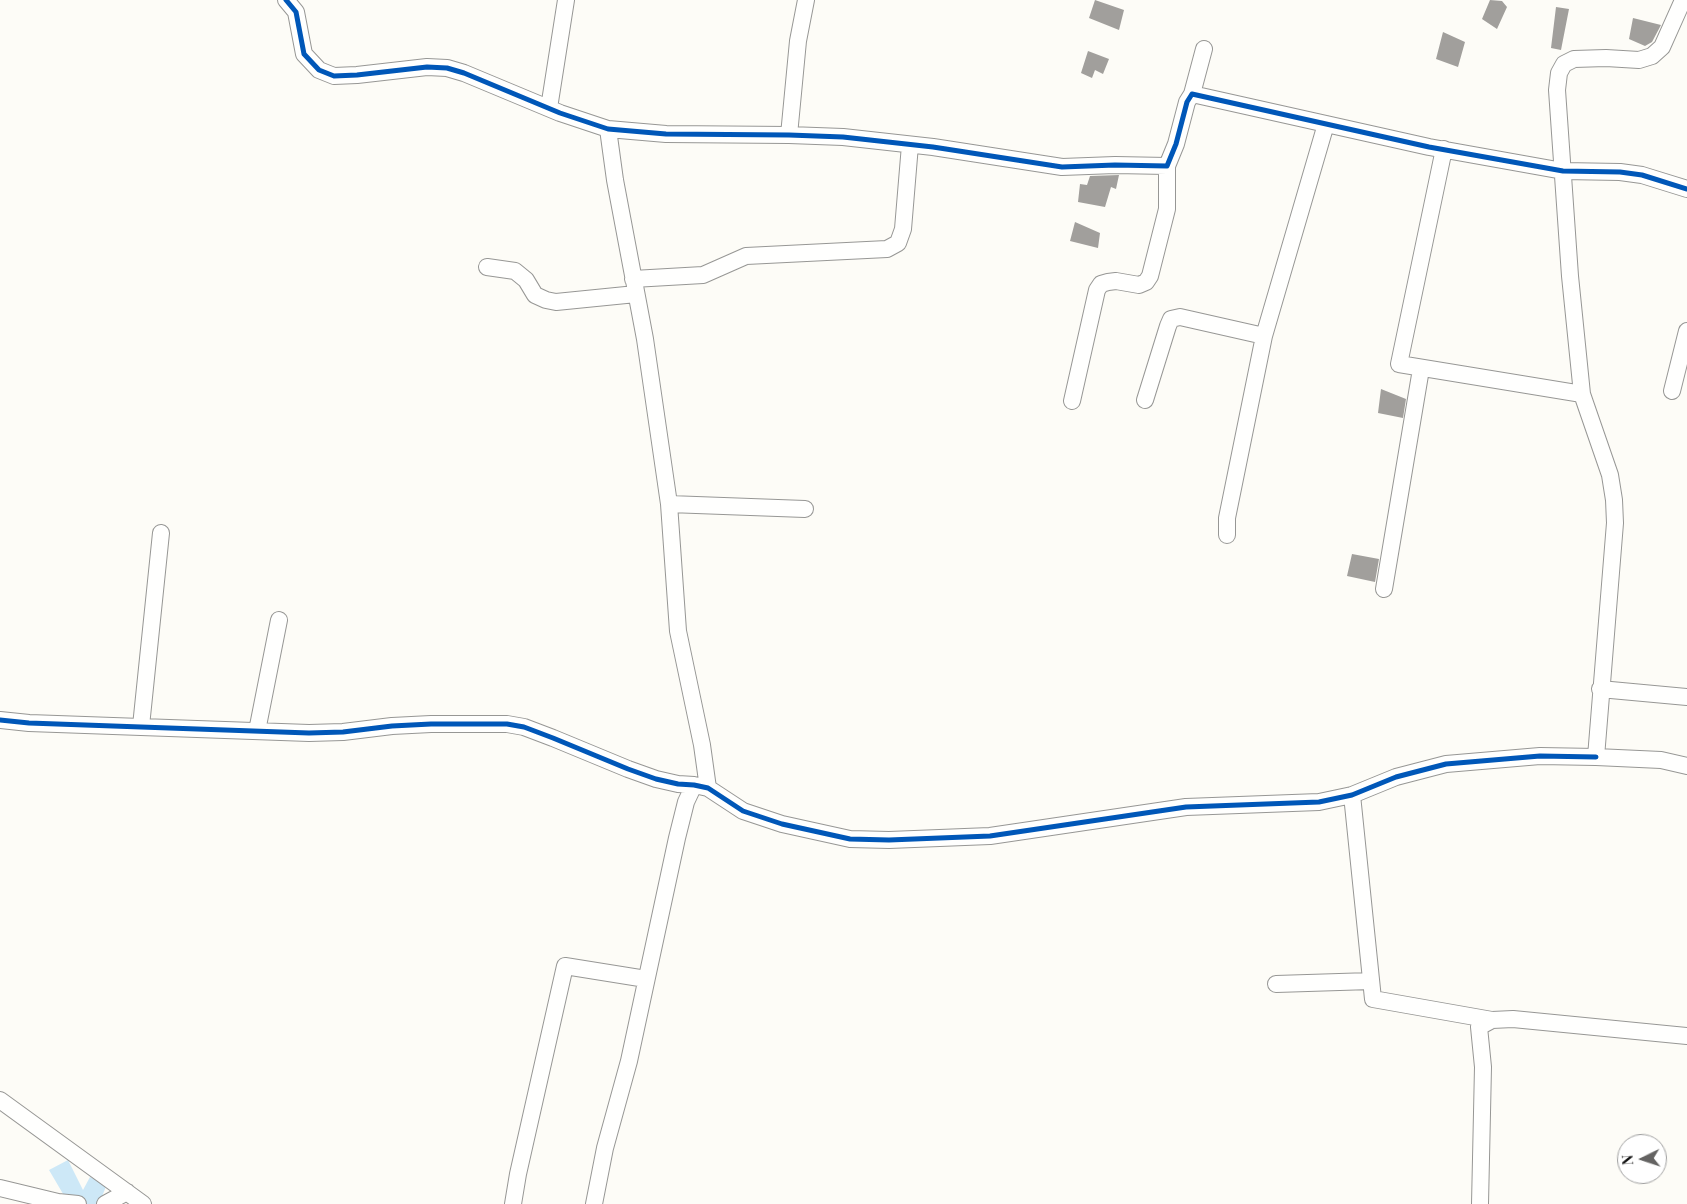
<!DOCTYPE html>
<html>
<head>
<meta charset="utf-8">
<style>
  body { margin:0 }
  #map { position:relative; width:1687px; height:1204px; overflow:hidden; background:#fdfcf7; font-family:"Playfair Display",serif }
  canvas { display:block }
  .north { position:absolute; left:1617px; top:1134px; width:50px; height:50px; box-sizing:border-box; background:#fff; border:1px solid #a0a0a0; border-radius:50%; rotate:266deg; font-size:14px; font-weight:700; line-height:20px; text-align:center; color:#111 }
  .north::after { content:''; display:block; margin:auto; width:18px; height:22px; background:#646362; clip-path:polygon(50% 0,100% 100%,50% 72%,0 100%) }
</style>
</head>
<body>
<div id="map">
<canvas width="1687" height="1204"></canvas>
<div class="north">N</div>
</div>
<script>
const ctx = document.querySelector('canvas').getContext('2d');
ctx.lineJoin = 'round';
function fill(path, color) {
  ctx.fillStyle = color;
  ctx.fill(path, 'evenodd');
}
function poly(rows) {
  const path = new Path2D();
  for (const r of rows) {
    path.moveTo(r[0], r[1]);
    for (let i = 2; i < r.length; i += 2) path.lineTo(r[i], r[i + 1]);
  }
  return path;
}
function trace(path, color, width, dash) {
  ctx.strokeStyle = color;
  ctx.lineWidth = width;
  ctx.lineCap = dash ? 'butt' : 'round';
  ctx.setLineDash(dash || []);
  ctx.stroke(path);
}
const water = poly([
  [68,1160,83,1190,90,1177,107,1184,99,1204,69,1204,49,1170]
]);
const building = poly([
  [1095,0,1124,10,1119,30,1089,18],
  [1490,0,1502,1,1507,7,1497,29,1482,19],
  [1556,7,1569,9,1561,50,1551,48],
  [1633,18,1661,25,1652,42,1645,46,1629,39],
  [1443,32,1465,42,1458,67,1436,59],
  [1088,51,1109,59,1103,74,1095,70,1092,78,1081,73],
  [1119,175,1116,189,1111,187,1105,207,1078,202,1080,184,1087,185,1090,176],
  [1075,222,1100,233,1098,248,1070,241],
  [1381,389,1406,399,1403,418,1378,413],
  [1352,554,1379,559,1375,582,1347,576]
]);
const street = poly([
  [286,0,296,12,304,54,319,70,334,76,357,75,427,67,447,68,464,73,560,113,608,129,666,134,789,135,843,137,933,147,1062,167,1115,165,1167,166,1176,144,1187,102,1192,94,1429,147,1563,171,1620,172,1642,175,1687,189],
  [1683,0,1662,47,1652,56,1639,60,1606,58,1574,59,1564,64,1559,73,1557,90,1570,276,1582,394,1610,475,1614,500,1615,523,1596,757,1661,760,1687,766],
  [1192,94,1204,49],
  [549,108,566,0],
  [608,129,615,180,645,339,669,504,678,631,702,745,708,788],
  [789,135,798,41,806,0],
  [1444,149,1399,364,1582,394],
  [487,267,515,271,526,280,535,295,546,300,556,302,636,294],
  [633,279,703,275,746,256,887,249,898,243,903,229,910,145],
  [1672,391,1687,331],
  [1145,400,1168,326,1171,319,1180,317,1264,336],
  [1072,401,1097,290,1101,284,1108,282,1116,281,1139,285,1146,282,1150,276,1167,209,1167,166],
  [669,504,805,509],
  [1227,535,1227,518,1264,336,1326,124],
  [1384,589,1421,369],
  [1600,689,1687,697],
  [0,720,29,723,309,733,343,732,392,726,431,724,507,724,524,727,553,738,628,769,656,779,678,784,694,785,708,788,743,811,782,824,850,839,889,840,990,836,1186,807,1319,802,1352,795,1396,777,1446,764,1540,756,1596,757],
  [141,726,161,533],
  [257,731,279,620],
  [1352,795,1373,999,1492,1020],
  [1276,984,1371,981],
  [0,1100,143,1204],
  [0,1188,58,1202,78,1204],
  [105,1204,127,1192],
  [513,1204,518,1174,565,966,646,979],
  [594,1204,605,1148,629,1061,677,838,686,802,694,785],
  [1480,1204,1483,1067,1479,1027,1492,1020,1513,1019,1687,1036]
]);
const cycleway = poly([
  [286,0,296,12,304,54,319,70,334,76,357,75,427,67,447,68,464,73,560,113,608,129,666,134,789,135,843,137,933,147,1062,167,1115,165,1167,166,1176,144,1187,102,1192,94,1429,147,1563,171,1620,172,1642,175,1687,189],
  [0,720,29,723,309,733,343,732,392,726,431,724,507,724,524,727,553,738,628,769,656,779,678,784,694,785,708,788,743,811,782,824,850,839,889,840,990,836,1186,807,1319,802,1352,795,1396,777,1446,764,1540,756,1596,757]
]);
fill(water, '#cde8f7');
fill(building, '#a19f9c');
trace(street, '#979795', 18);
trace(street, '#fffffe', 16);
trace(cycleway, '#0057b8', 5);
</script>
</body>
</html>
